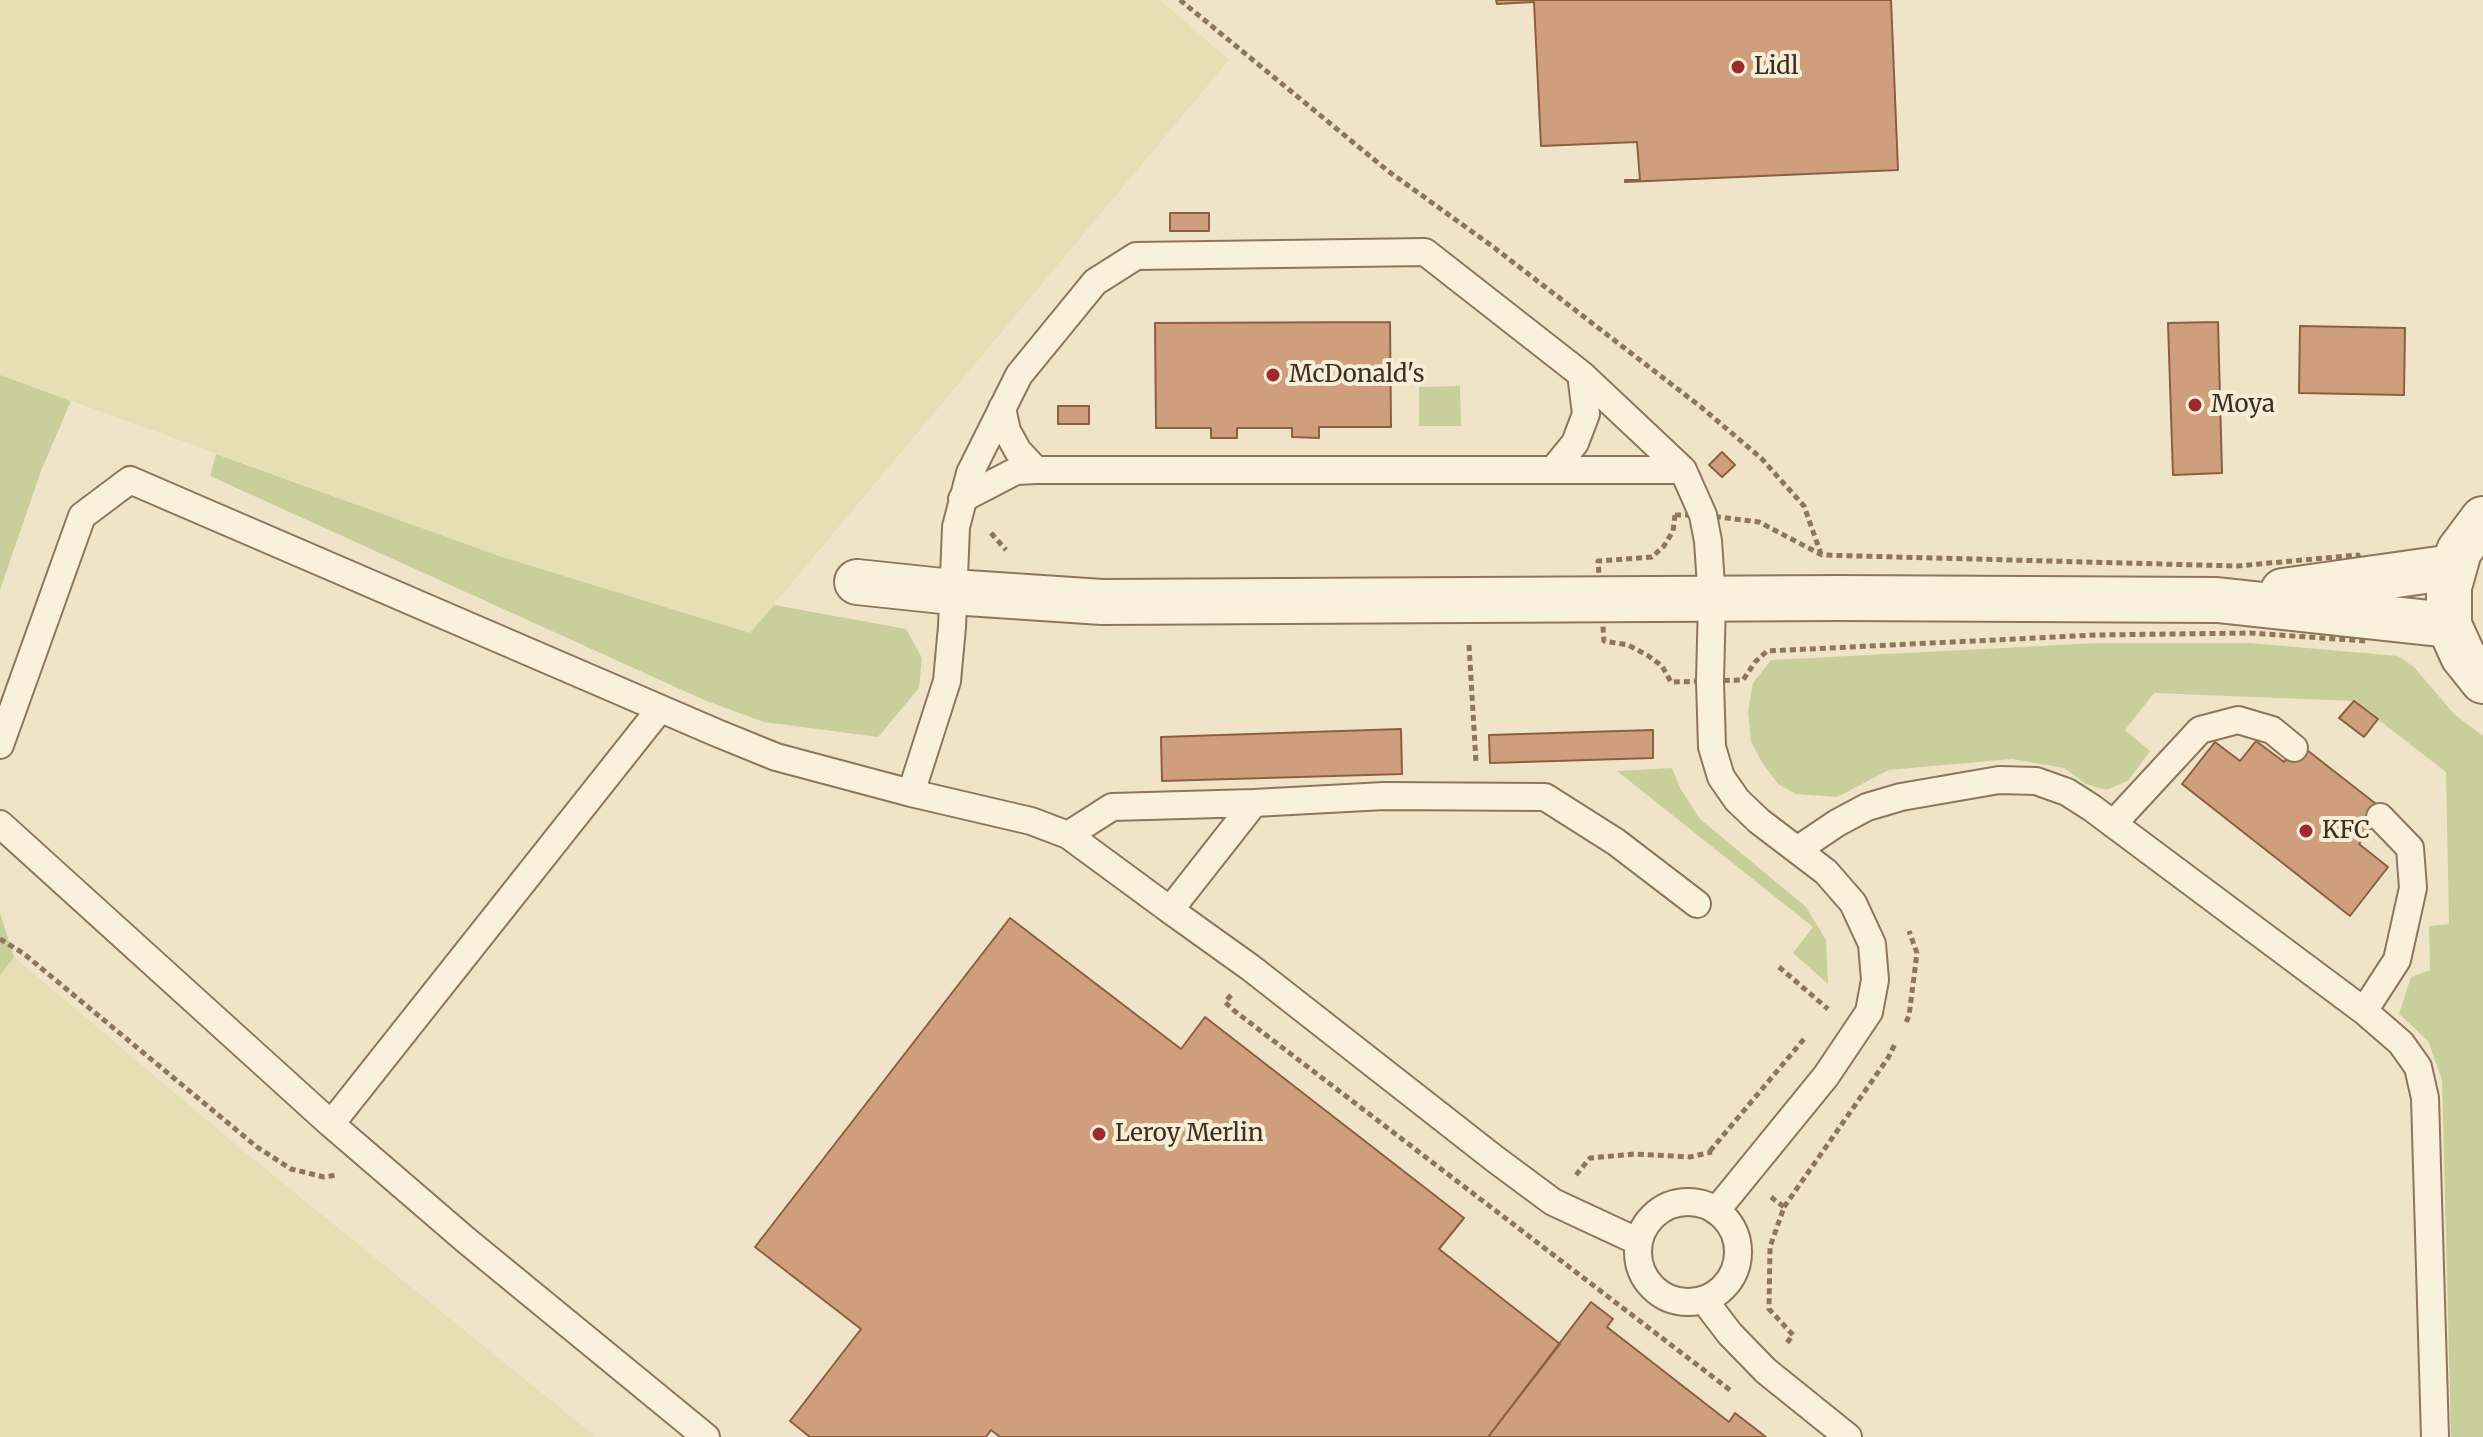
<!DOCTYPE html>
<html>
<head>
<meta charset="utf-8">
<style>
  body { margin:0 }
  canvas { display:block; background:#f0e4c8 }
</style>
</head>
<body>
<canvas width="2483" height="1437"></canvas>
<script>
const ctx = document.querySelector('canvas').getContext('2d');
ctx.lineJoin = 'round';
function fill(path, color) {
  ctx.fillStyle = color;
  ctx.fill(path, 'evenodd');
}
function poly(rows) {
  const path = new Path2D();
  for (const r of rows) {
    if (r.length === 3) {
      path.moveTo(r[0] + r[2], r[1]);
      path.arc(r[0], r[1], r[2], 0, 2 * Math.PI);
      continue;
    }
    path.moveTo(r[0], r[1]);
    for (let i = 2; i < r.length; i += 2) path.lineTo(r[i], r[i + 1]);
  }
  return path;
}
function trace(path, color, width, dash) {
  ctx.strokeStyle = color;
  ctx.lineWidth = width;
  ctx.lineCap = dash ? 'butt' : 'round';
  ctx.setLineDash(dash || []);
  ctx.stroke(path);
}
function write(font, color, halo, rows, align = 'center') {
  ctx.font = font + ' Merriweather,serif';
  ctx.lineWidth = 8;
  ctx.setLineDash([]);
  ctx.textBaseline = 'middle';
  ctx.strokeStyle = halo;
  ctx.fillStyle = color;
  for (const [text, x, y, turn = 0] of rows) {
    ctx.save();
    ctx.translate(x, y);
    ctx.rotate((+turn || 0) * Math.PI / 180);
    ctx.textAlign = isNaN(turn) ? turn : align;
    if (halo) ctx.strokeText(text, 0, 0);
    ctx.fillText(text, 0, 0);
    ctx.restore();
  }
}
const farmland = poly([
  [0,0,1160,0,1229,60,750,633,502,557,0,375],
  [14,957,247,1154,596,1437,0,1437,0,975]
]);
const green = poly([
  [0,375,71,401,41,471,0,590],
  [1460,386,1461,426,1419,426,1419,387],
  [216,454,502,557,750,633,774,605,906,629,922,658,919,688,878,737,764,722,704,700,210,476],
  [2098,643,2250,643,2398,656,2414,667,2454,714,2483,736,2483,1437,2451,1437,2442,1080,2428,1041,2399,1014,2411,977,2430,970,2429,926,2449,924,2446,772,2354,701,2154,693,2125,730,2150,751,2128,781,2106,790,2086,784,2064,768,2012,759,1889,770,1837,797,1796,794,1778,784,1763,764,1751,742,1748,711,1753,683,1771,660],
  [1672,768,1680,788,1700,819,1806,907,1826,940,1828,984,1793,953,1813,927,1617,771],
  [0,913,14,957,0,975]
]);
const building = poly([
  [1496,0,1891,0,1898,170,1625,182,1625,180,1640,180,1637,142,1541,146,1534,2,1497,4,1496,0],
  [1170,213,1209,213,1209,231,1170,231,1170,213],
  [1390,322,1391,427,1319,427,1319,438,1292,437,1292,428,1237,428,1237,438,1211,438,1211,428,1156,428,1155,323,1390,322],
  [2218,322,2222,473,2173,475,2168,323,2218,322],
  [2300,326,2405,328,2404,395,2299,393,2300,326],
  [1058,406,1089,406,1089,424,1058,424,1058,406],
  [1722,452,1735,465,1722,477,1709,465,1722,452],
  [2354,701,2378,719,2364,737,2339,718,2354,701],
  [1401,729,1402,774,1162,781,1161,737,1401,729],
  [1653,730,1653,758,1490,763,1489,735,1653,730],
  [2256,741,2284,762,2298,743,2385,811,2359,844,2388,867,2350,916,2182,784,2215,742,2240,761,2256,741],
  [1010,918,1181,1049,1205,1017,1464,1218,1439,1249,1560,1344,1488,1437,1000,1437,991,1430,986,1437,810,1437,790,1421,861,1329,755,1247,1010,918],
  [1591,1302,1613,1319,1607,1327,1729,1422,1735,1413,1766,1437,1488,1437,1591,1302]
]);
const path = poly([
  [1180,0,1388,171,1492,246,1701,407,1761,458,1804,506,1821,554],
  [1675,515,1703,515,1759,522,1822,555,2237,566,2358,555,2365,579,2366,641,2250,633,2097,635,1767,651,1755,662,1743,680,1671,682,1662,666,1647,655,1628,645,1604,641,1598,561,1652,557,1664,546,1673,531,1675,515],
  [991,533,1006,550],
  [1469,645,1476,762],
  [0,939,23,953,257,1147,291,1169,324,1177,337,1175],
  [1779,967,1828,1009],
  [1231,995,1225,1002,1232,1009,1730,1390],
  [1906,1022,1909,1016,1917,953,1909,931],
  [1710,1151,1804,1039],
  [1576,1175,1590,1158,1635,1154,1690,1157,1712,1152],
  [1771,1197,1784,1207,1770,1247,1769,1309,1793,1335,1787,1343],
  [1784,1207,1888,1058,1896,1042]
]);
const service = poly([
  [1002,408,1007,431,1018,451,1036,470],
  [1553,470,1575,443,1586,414,1581,374],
  [962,499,1016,471,1036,470,1683,470],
  [0,745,82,516,130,480,717,733,776,757,911,793,947,681,952,627,956,527,970,473,1019,375,1095,282,1136,256,1425,252,1581,374,1683,470,1703,515,1708,541,1712,600,1710,681,1712,747,1721,777,1737,800,1759,821,1826,872,1853,903,1872,944,1875,980,1869,1012,1826,1076,1716,1211],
  [911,793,1031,821,1068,835,1112,807,1254,803],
  [0,824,331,1124,467,1241,706,1437],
  [2113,824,2200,730,2238,720,2272,730,2294,748],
  [1068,835,1170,910],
  [1797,850,1837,823,1867,807,1901,797,1999,780,2036,781,2067,792,2092,808,2364,1011,2401,1043,2418,1067,2425,1098,2435,1437],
  [2364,1011,2397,960,2413,888,2410,848,2380,817],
  [331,1124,660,709],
  [1688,1252,50],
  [1639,1242,1553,1202,1495,1159,1251,968,1170,910,1254,803,1384,796,1545,797,1616,842,1697,904],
  [1704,1300,1730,1334,1766,1371,1848,1437]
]);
const minor = poly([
  [857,582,952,592,1102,602,1838,598,2217,600,2449,625],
  [2283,591,2453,567]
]);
const tertiary = poly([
  [2483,519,2459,551,2449,587,2449,625,2463,656,2483,681]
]);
const markers = [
  [1738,67,8,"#9e2a2b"],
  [1273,375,8,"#9e2a2b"],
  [2195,405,8,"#9e2a2b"],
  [2306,831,8,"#9e2a2b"],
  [1099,1134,8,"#9e2a2b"]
];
const poiNames = [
  ["Lidl",1754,67],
  ["McDonald's",1289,375],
  ["Moya",2211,405],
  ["KFC",2322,831],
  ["Leroy Merlin",1115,1134]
];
fill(farmland, '#e6deb5');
fill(green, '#c9cf9b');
fill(building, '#cf9f7d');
trace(building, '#8d5f41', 2);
trace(service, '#8d765c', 30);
trace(minor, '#8d765c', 48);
trace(tertiary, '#8d765c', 48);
trace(path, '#8d765c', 5, [6, 4]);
trace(service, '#faf1dc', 26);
trace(minor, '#faf1dc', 44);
trace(tertiary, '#faf1dc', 44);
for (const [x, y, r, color] of markers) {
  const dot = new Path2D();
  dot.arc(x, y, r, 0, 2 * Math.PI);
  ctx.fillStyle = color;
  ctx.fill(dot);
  trace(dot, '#f7eed8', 3);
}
write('24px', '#3d2e20', '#f7eed8', poiNames, 'left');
</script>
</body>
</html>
